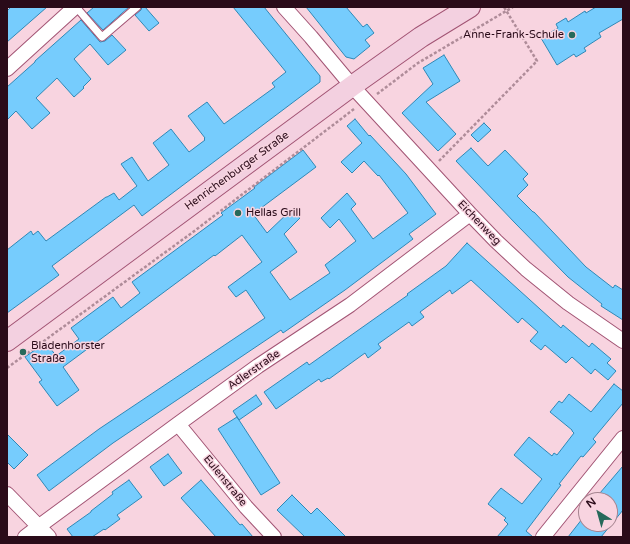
<!DOCTYPE html>
<html>
<head>
<meta charset="utf-8">
<style>
  body { margin:0 }
  #map { position:relative; width:630px; height:544px; overflow:hidden; background:#f8d4e0; font-family:"Varela Round",sans-serif }
  canvas { display:block }
  .frame { position:absolute; inset:0; border:8px solid #2a0b19; pointer-events:none }
  .north { position:absolute; left:578px; top:492px; width:40px; height:40px; box-sizing:border-box; background:#f8d4e0; border:1px solid #a68490; border-radius:50%; rotate:323deg; font-size:11px; font-weight:700; line-height:16px; text-align:center; color:#2a0b19 }
  .north::after { content:''; display:block; margin:auto; width:14px; height:18px; background:#26695a; clip-path:polygon(50% 0,100% 100%,50% 72%,0 100%) }
</style>
</head>
<body>
<div id="map">
<canvas width="630" height="544"></canvas>
<div class="frame"></div>
<div class="north">N</div>
</div>
<script>
const ctx = document.querySelector('canvas').getContext('2d');
ctx.lineJoin = 'round';
function fill(path, color) {
  ctx.fillStyle = color;
  ctx.fill(path, 'evenodd');
}
function poly(rows) {
  const path = new Path2D();
  for (const r of rows) {
    path.moveTo(r[0], r[1]);
    for (let i = 2; i < r.length; i += 2) path.lineTo(r[i], r[i + 1]);
  }
  return path;
}
function trace(path, color, width, dash) {
  ctx.strokeStyle = color;
  ctx.lineWidth = width;
  ctx.lineCap = dash ? 'butt' : 'round';
  ctx.setLineDash(dash || []);
  ctx.stroke(path);
}
function write(font, color, halo, rows, align = 'center') {
  ctx.font = font + ' "Varela Round",sans-serif';
  ctx.lineWidth = 3;
  ctx.setLineDash([]);
  ctx.textBaseline = 'middle';
  ctx.strokeStyle = halo;
  ctx.fillStyle = color;
  for (const [text, x, y, turn = 0] of rows) {
    ctx.save();
    ctx.translate(x, y);
    ctx.rotate((+turn || 0) * Math.PI / 180);
    ctx.textAlign = isNaN(turn) ? turn : align;
    if (halo) ctx.strokeText(text, 0, 0);
    ctx.fillText(text, 0, 0);
    ctx.restore();
  }
}
const building = poly([
  [11,7,47,7,7,42,7,11,11,7],
  [94,7,129,7,103,30,87,13,94,7],
  [142,7,145,7,159,23,149,31,135,15,141,10,142,7],
  [233,7,264,7,320,76,320,82,142,216,134,205,52,266,59,275,7,313,7,250,31,231,33,235,38,231,46,241,106,197,107,197,114,193,119,200,137,186,121,164,132,157,148,181,169,165,153,143,171,129,189,152,205,140,204,139,205,138,188,116,207,102,224,124,275,87,272,83,286,72,233,7],
  [306,7,346,7,363,27,367,24,374,33,365,40,370,46,354,59,346,57,306,7],
  [596,7,623,7,623,19,599,33,601,37,584,48,586,51,576,57,574,54,557,65,541,38,558,28,556,24,566,18,568,22,585,11,586,13,596,7],
  [81,20,100,42,105,41,112,35,126,50,108,65,90,44,74,59,91,79,83,87,84,88,74,97,57,78,36,98,50,113,32,129,16,111,7,120,7,87,35,62,35,61,81,20],
  [444,55,460,81,426,102,456,134,438,151,402,113,433,84,423,68,444,55],
  [355,119,369,136,370,135,406,174,436,214,409,234,413,239,345,290,283,333,281,330,113,443,49,491,37,475,99,429,265,318,246,290,236,297,228,287,262,262,242,235,215,256,214,255,63,367,79,390,57,406,39,382,42,380,25,357,46,342,56,356,79,339,71,328,113,297,121,308,140,293,132,282,223,215,221,213,255,188,254,187,303,150,316,167,253,214,267,233,291,210,300,218,284,234,297,252,270,272,290,300,330,273,325,265,356,241,339,219,330,228,321,218,347,193,356,204,351,209,373,239,408,213,379,175,378,176,364,161,352,173,341,162,362,143,347,126,355,119],
  [484,123,491,130,478,142,471,135,484,123],
  [471,148,488,166,505,150,528,174,523,179,528,185,517,196,533,212,534,212,586,267,613,288,615,285,623,290,623,320,601,306,602,304,568,277,515,223,456,161,471,148],
  [467,243,561,328,563,325,589,347,592,343,611,359,607,363,616,371,608,380,595,369,591,374,572,357,566,363,545,345,541,350,530,341,538,332,522,318,518,323,471,280,452,294,450,290,420,312,424,317,412,326,409,322,378,344,381,348,368,358,365,353,329,379,328,378,321,382,319,379,276,409,264,392,307,362,309,365,408,295,407,294,446,266,467,243],
  [614,384,623,391,623,403,593,439,596,442,583,457,581,456,559,484,561,485,526,531,533,537,497,537,508,524,504,520,506,518,488,504,494,496,501,488,522,504,542,479,514,455,529,437,552,456,554,453,557,455,574,433,572,431,572,430,550,412,559,401,562,403,569,394,591,412,614,384],
  [256,395,262,404,239,420,233,411,256,395],
  [237,417,280,483,261,495,218,429,237,417],
  [7,434,28,455,14,469,7,462,7,434],
  [168,454,182,473,164,486,150,467,168,454],
  [623,466,623,510,601,537,568,537,586,514,586,524,610,524,610,500,594,500,623,466],
  [129,480,142,497,117,515,120,519,105,530,104,529,92,537,73,537,67,529,91,512,91,511,113,494,112,492,129,480],
  [201,480,240,525,242,524,253,537,216,537,181,498,201,480],
  [292,495,311,514,317,508,346,537,305,537,277,510,292,495]
]);
const path = poly([
  [377,94,418,63,513,7],
  [439,161,537,61,504,7],
  [7,368,193,232,354,109]
]);
const service = poly([
  [76,7,102,37,137,7]
]);
const minor = poly([
  [284,7,311,37,352,86,470,214,496,241,526,269,568,303,623,341],
  [7,69,75,7],
  [178,424,246,507,274,537],
  [7,494,49,537],
  [25,537,38,527,178,424,258,366,350,305,470,214],
  [543,537,623,438]
]);
const secondary = poly([
  [7,341,352,86,421,37,470,7]
]);
const markers = [
  [572,35,4,"#26695a"],
  [238,213,4,"#26695a"],
  [23,352,4,"#26695a"]
];
const poiNames = [
  ["Anne-Frank-Schule",564,35,"right"],
  ["Hellas Grill",246,213],
  ["Bladenhorster",31,346],
  ["Straße",31,359]
];
const streetNames = [
  ["Henrichenburger Straße",237,171,-36],
  ["Eichenweg",479,223,46],
  ["Adlerstraße",254,370,-35],
  ["Eulenstraße",225,481,51]
];
fill(building, '#76ccfd');
trace(building, '#2e88b6', 1);
trace(service, '#a25474', 9);
trace(minor, '#a25474', 16);
trace(secondary, '#a25474', 22);
trace(path, '#af8c99', 2.5, [3, 2]);
trace(service, '#fff', 7);
trace(minor, '#fff', 14);
trace(secondary, '#f3d0e0', 20);
for (const [x, y, r, color] of markers) {
  const dot = new Path2D();
  dot.arc(x, y, r, 0, 2 * Math.PI);
  ctx.fillStyle = color;
  ctx.fill(dot);
  trace(dot, '#f8d4e0', 1.5);
}
write('11px', '#2a0b19', '#f8d4e0', poiNames, 'left');
write('11px', '#2a0b19', '#f8d4e0', streetNames);
</script>
</body>
</html>
